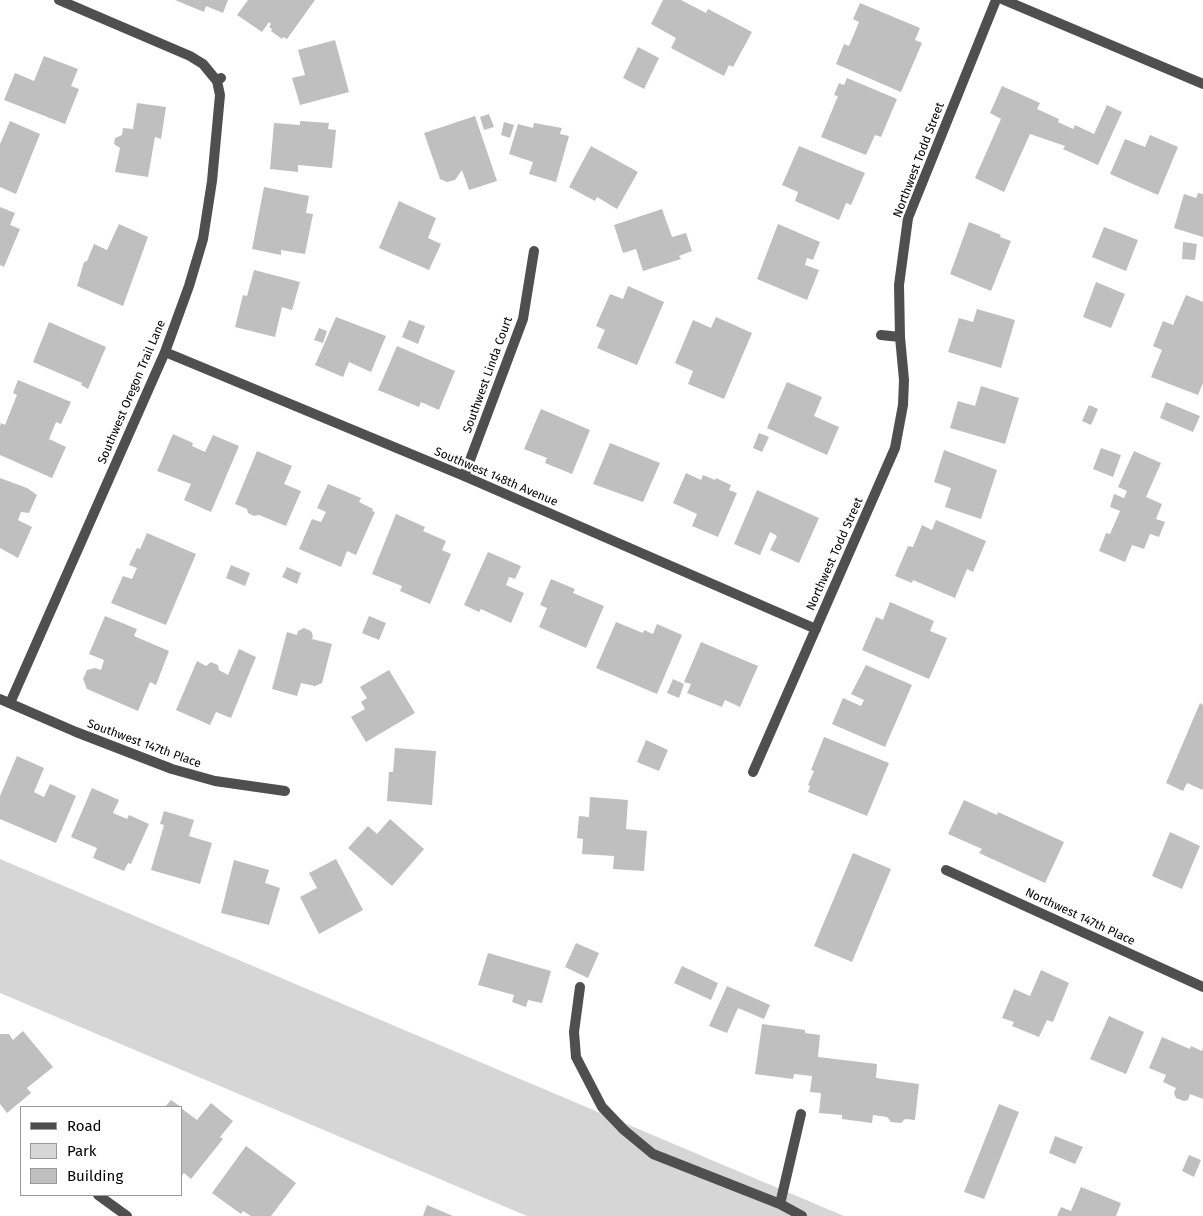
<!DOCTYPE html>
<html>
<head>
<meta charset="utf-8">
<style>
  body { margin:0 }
  #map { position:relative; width:1203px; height:1216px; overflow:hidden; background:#fff; font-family:"Fira Sans",sans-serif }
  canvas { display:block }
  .legend { position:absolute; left:20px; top:1106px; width:162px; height:90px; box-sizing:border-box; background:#fff; border:1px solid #999; margin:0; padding:6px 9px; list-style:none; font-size:15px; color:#000 }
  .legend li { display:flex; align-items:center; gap:10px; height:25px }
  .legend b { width:25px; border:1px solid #999 }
</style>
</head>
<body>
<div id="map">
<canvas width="1203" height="1216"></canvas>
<ul class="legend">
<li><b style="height:6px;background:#4f4f4f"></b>Road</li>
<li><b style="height:14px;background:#d6d6d6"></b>Park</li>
<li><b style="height:14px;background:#bfbfbf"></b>Building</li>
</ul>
</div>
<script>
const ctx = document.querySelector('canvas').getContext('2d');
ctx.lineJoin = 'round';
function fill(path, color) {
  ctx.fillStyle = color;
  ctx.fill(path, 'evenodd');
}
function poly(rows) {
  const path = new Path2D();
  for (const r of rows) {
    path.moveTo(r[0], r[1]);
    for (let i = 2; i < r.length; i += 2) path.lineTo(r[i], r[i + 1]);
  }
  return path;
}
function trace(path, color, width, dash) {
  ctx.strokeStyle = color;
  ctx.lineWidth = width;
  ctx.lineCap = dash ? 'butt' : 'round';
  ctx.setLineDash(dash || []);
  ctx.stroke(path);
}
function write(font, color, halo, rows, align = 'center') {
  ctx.font = font + ' "Fira Sans",sans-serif';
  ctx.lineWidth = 5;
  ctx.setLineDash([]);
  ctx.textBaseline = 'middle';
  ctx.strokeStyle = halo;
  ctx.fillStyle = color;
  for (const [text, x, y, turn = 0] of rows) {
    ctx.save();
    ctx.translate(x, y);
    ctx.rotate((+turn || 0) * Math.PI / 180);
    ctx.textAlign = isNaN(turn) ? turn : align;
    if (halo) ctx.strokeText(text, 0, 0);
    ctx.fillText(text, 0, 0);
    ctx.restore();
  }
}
const green = poly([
  [0,859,844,1216,527,1216,0,993]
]);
const building = poly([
  [175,0,228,0,223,13,206,6,204,12],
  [248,0,315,0,287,39,283,37,282,39,271,31,272,29,269,27,271,24,269,22,262,32,237,15],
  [663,0,681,0,706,13,708,9,752,32,733,67,729,65,724,76,671,48,676,38,651,24],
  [860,3,920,28,915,40,922,43,901,92,836,64,844,44,849,46,859,22,853,19],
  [335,40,349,92,300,105,292,78,305,75,298,50],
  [638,47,659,58,644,89,623,78],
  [44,56,78,69,71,86,79,89,65,124,4,100,15,73,34,81],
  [847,78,897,99,881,137,875,135,866,155,821,137,838,96,834,95,839,83,844,85],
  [1002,86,1040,103,1037,109,1059,119,1058,122,1073,129,1075,125,1094,134,1107,105,1122,112,1098,165,1063,149,1065,146,1030,134,1004,192,975,178,1001,119,990,113],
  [137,103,166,107,161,139,155,137,148,177,115,172,120,148,114,144,115,138,122,135,123,128,133,129],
  [489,114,494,127,484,130,480,117],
  [475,116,497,181,469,190,462,170,455,180,447,182,440,179,424,133],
  [10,121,40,134,16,194,0,187,0,144],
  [300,121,329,123,328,129,336,130,332,168,298,165,298,172,270,169,274,123,300,125],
  [504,122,514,125,510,138,501,135],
  [534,123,562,128,560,134,569,136,556,182,529,174,533,162,509,154,518,124,533,128],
  [1150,135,1178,147,1158,195,1110,174,1125,139,1145,147],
  [591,146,638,172,617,209,597,197,595,201,569,187],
  [799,146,865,173,851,205,846,203,839,220,795,201,798,192,782,185],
  [264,187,309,196,306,213,313,214,305,254,281,250,281,255,252,249],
  [1198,193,1203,194,1203,237,1174,228,1184,194,1196,198],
  [399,201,436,218,428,238,441,244,429,270,379,248],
  [0,207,15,213,10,225,20,229,4,267,0,265],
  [662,209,672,237,686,233,692,251,679,256,681,259,643,271,636,249,623,253,614,225],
  [969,222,1001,235,1000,237,1011,241,991,291,950,274],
  [119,224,148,237,123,306,77,286,84,262,87,261,94,244,107,250],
  [778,224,820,242,813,260,807,258,805,265,819,270,807,300,757,279],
  [1104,227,1138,240,1126,271,1092,257],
  [1183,242,1197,244,1195,260,1182,259],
  [254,270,300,282,292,310,282,307,275,337,235,327,243,295,247,296],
  [1096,282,1125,294,1111,328,1083,317],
  [628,286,664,302,637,365,597,348,605,330,596,326,610,294,623,299],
  [1186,295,1203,302,1203,383,1198,395,1151,377,1162,350,1153,346,1163,321,1173,325],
  [977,309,1015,320,1001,368,948,352,959,318,973,322],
  [336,317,386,336,371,372,349,362,343,377,315,365],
  [716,317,752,333,724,399,688,384,693,371,675,363,693,320,711,328],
  [409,320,425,326,418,344,402,337],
  [49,322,106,347,88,389,81,385,82,383,33,362],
  [319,328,327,331,323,343,314,340],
  [397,346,455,371,439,410,421,402,419,407,378,390],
  [18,380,71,402,61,424,56,422,49,439,66,447,52,478,0,455,0,426,1,423,5,425,17,395,13,393],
  [787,382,822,397,814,416,839,427,827,455,767,428],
  [981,386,1019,398,1005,444,950,428,958,401,975,406],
  [1166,402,1200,416,1193,432,1160,418],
  [1089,405,1098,409,1091,425,1082,421],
  [541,409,590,430,572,474,545,463,547,458,524,449],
  [759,433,769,437,762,452,753,448],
  [173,434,193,443,192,446,205,452,213,435,239,446,211,512,184,500,191,484,157,471],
  [610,443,660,463,643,502,593,484],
  [1101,448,1121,455,1113,477,1093,469],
  [944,450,997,470,981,519,945,507,951,488,934,482],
  [257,451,292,466,284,484,301,491,286,526,259,515,254,516,248,513,247,509,235,504],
  [1134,451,1161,463,1146,497,1162,504,1156,519,1165,522,1159,537,1150,534,1144,549,1132,545,1125,562,1099,551,1106,533,1110,534,1120,511,1110,507,1114,494,1124,498,1127,491,1118,487],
  [686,473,701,480,703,475,715,480,716,478,731,485,729,490,737,493,718,537,692,526,697,514,673,503],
  [0,478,27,488,37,495,29,513,21,512,18,520,32,527,18,558,0,548],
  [328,484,361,498,359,502,373,509,372,511,375,512,356,555,347,551,341,567,299,549,312,519,321,522,326,512,317,508],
  [757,490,819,518,799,563,770,550,777,536,770,532,760,555,734,544],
  [396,514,425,527,423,531,446,541,442,550,451,554,430,604,400,591,402,586,372,574],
  [936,520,986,541,973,572,967,569,955,598,913,580,912,583,895,576,908,546,913,547,922,525,932,530],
  [147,533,196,554,166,625,111,603,123,576,132,579,137,568,129,565,137,548,140,549],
  [488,552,521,566,515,579,509,577,506,585,524,593,511,623,481,609,479,612,464,605],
  [231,565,250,573,245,586,226,578],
  [287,567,301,573,297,584,282,577],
  [551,579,575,589,573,593,604,606,586,648,539,627,547,608,540,605],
  [890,602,934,621,930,631,947,638,929,679,862,650,876,617,883,620],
  [105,616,137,629,134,636,169,651,156,685,150,682,138,711,87,689,83,679,87,670,95,668,101,670,104,660,89,654],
  [369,616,386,623,379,640,362,633],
  [616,622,643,633,644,630,653,634,657,624,682,635,657,694,596,668],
  [304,628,311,631,313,636,312,639,332,644,322,683,315,686,301,683,297,696,272,689,287,632,297,635,298,631],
  [701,642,758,666,740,707,725,700,722,707,687,693,691,684,684,682],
  [239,649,256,657,231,718,216,712,210,725,176,710,197,661,206,666,211,662,218,665,219,670,228,675],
  [866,665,912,685,885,747,832,724,843,698,861,706,864,700,851,694],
  [389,670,415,713,366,742,351,717,365,709,361,702,367,698,360,687],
  [673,679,684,684,679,698,667,693],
  [1200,703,1203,705,1203,790,1187,783,1183,791,1166,783],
  [824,737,889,763,867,816,808,792,810,786,808,785,814,771,811,770],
  [646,740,668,750,659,771,637,762],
  [395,748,436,751,432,805,387,801,389,772,393,772],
  [17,756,44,768,34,792,44,797,50,784,76,796,56,843,0,819,0,796],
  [92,788,119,800,113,813,127,819,129,815,149,824,131,864,128,863,124,871,93,858,97,848,71,837],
  [590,797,628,800,626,829,647,831,644,871,613,869,614,856,582,854,583,839,577,838,579,816,589,817],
  [964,800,997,815,998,812,1064,842,1045,883,979,853,982,849,948,834],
  [164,811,194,820,189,836,212,843,200,884,151,870,164,825,160,824],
  [390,819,424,849,392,886,348,848,368,826,377,834],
  [1170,832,1200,846,1182,889,1152,876],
  [853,853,891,869,852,962,814,946],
  [336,859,363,910,319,934,300,897,317,888,309,873],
  [234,860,269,870,265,883,280,888,269,925,221,913],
  [576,943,599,953,588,978,565,967],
  [488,953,551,971,542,1003,528,1000,526,1007,512,1002,514,995,478,985],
  [682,966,718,983,711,1000,674,983],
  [1041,970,1069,983,1053,1022,1047,1020,1039,1037,1012,1026,1014,1022,1002,1018,1014,989,1030,996],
  [727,986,770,1005,764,1019,738,1008,727,1033,709,1026],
  [1109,1016,1144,1032,1126,1074,1090,1059],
  [762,1024,805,1030,805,1033,820,1035,818,1057,877,1064,876,1078,919,1084,915,1120,905,1119,901,1123,891,1122,887,1117,873,1115,872,1123,842,1119,842,1115,819,1113,821,1093,810,1092,812,1076,794,1074,793,1079,755,1074],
  [23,1031,53,1067,27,1088,31,1093,7,1113,0,1104,0,1034,9,1034,13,1040],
  [1162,1037,1190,1049,1191,1046,1202,1051,1203,1047,1203,1099,1190,1094,1188,1100,1184,1101,1176,1098,1174,1093,1176,1088,1163,1082,1166,1075,1149,1068],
  [171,1100,181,1107,165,1107],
  [211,1103,233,1121,220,1137,223,1139,191,1179,184,1173,181,1176,181,1108,197,1120],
  [999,1104,1019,1112,984,1199,964,1192],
  [1055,1136,1083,1147,1075,1164,1049,1153],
  [246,1146,296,1183,271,1216,251,1216,243,1211,241,1214,212,1193],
  [1189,1155,1201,1160,1194,1177,1182,1171],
  [1081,1187,1121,1203,1116,1216,1057,1216,1061,1207,1071,1211],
  [427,1205,453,1216,423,1216]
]);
const service = poly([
  [580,987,574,1032,576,1057,602,1107,624,1130,653,1154,780,1204,802,1216],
  [780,1204,801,1114]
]);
const minor = poly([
  [59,0,190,56,203,64,217,81],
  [1004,0,1203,84],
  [900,337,899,285,908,218,996,0],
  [165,352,464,476,816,629],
  [464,476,523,319,534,251],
  [0,699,76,732,172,769,215,781,285,791],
  [10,703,165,352,189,286,203,239,212,181,220,95,217,81,221,78],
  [753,772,895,448,903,405,904,380,900,337,881,335],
  [946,870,1203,987],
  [98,1195,127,1216]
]);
const streetNames = [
  ["Northwest Todd Street",919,160,-69],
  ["Southwest Linda Court",488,375,-70],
  ["Southwest Oregon Trail Lane",132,392,-67],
  ["Southwest 148th Avenue",496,477,23],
  ["Northwest Todd Street",835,554,-66],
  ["Southwest 147th Place",144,744,20],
  ["Northwest 147th Place",1080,917,25]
];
fill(green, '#d6d6d6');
fill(building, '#bfbfbf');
trace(service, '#4f4f4f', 10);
trace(minor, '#4f4f4f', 10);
write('12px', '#000', '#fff', streetNames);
</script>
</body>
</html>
